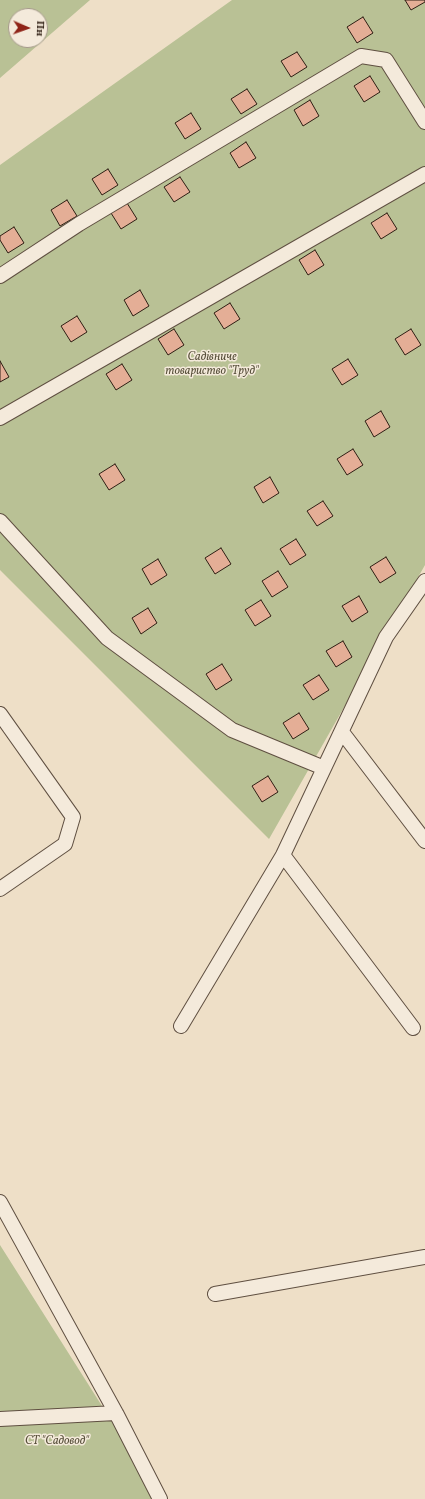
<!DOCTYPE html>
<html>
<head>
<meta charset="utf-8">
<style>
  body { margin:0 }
  #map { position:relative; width:425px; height:1499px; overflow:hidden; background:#eedfc7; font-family:Vollkorn,serif }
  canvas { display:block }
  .north { position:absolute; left:8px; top:8px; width:40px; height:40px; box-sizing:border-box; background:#f4eadb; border:1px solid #a5998b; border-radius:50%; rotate:92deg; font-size:11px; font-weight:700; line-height:16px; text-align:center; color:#2f1f14 }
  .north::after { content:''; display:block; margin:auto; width:14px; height:18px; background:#8f2418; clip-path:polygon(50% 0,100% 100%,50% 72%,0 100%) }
</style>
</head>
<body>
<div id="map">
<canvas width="425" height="1499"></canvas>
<div class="north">Пн</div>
</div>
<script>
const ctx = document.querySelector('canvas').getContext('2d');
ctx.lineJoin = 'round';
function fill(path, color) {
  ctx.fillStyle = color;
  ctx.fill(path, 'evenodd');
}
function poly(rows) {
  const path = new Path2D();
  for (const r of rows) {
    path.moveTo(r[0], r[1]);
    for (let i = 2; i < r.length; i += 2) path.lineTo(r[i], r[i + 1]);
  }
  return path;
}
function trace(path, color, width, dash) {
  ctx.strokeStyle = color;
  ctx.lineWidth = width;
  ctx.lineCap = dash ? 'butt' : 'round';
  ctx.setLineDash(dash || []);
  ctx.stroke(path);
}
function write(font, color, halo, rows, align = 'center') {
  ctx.font = font + ' Vollkorn,serif';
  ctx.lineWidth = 3;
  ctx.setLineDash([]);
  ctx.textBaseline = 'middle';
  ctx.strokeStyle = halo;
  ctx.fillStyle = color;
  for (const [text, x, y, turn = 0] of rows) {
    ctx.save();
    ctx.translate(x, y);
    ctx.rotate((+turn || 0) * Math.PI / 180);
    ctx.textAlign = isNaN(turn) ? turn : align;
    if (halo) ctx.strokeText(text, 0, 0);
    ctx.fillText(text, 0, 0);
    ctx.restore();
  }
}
const green = poly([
  [0,0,90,0,0,78],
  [16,16,40,16,40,40,16,40],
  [232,0,425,0,425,565,269,839,0,570,0,165],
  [0,1245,159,1496,159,1499,0,1499]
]);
const building = poly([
  [405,0,425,0,425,2,411,10,405,0],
  [363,17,373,33,357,43,347,27,363,17],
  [297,52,307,67,291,77,281,61,297,52],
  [370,76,380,92,364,102,354,86,370,76],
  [247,89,257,104,241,114,231,99,247,89],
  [310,100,319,116,303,126,294,110,310,100],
  [191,113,201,129,185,139,175,123,191,113],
  [246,142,256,158,239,168,230,153,246,142],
  [108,169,118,185,102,195,92,179,108,169],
  [180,177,190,192,174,202,164,187,180,177],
  [67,200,77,216,60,226,51,210,67,200],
  [127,203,137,219,121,229,111,213,127,203],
  [387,213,397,229,381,239,371,223,387,213],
  [14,227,24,243,8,253,0,240,0,236,14,227],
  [315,250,324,265,308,275,299,260,315,250],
  [140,290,149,306,133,316,124,300,140,290],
  [230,303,240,319,224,329,214,313,230,303],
  [77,316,87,332,71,342,61,326,77,316],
  [174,329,184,345,168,355,158,339,174,329],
  [411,329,421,345,405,355,395,339,411,329],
  [348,359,358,375,342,385,332,369,348,359],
  [0,361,9,377,0,382,0,361],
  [122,364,132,380,116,390,106,374,122,364],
  [381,411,390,427,374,437,365,421,381,411],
  [353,449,363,465,347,475,337,459,353,449],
  [115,464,125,480,109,490,99,474,115,464],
  [270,477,279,493,263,503,254,487,270,477],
  [323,501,333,516,317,526,307,511,323,501],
  [296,539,306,555,290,565,280,549,296,539],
  [221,548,231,564,215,574,205,558,221,548],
  [386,557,396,573,380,583,370,567,386,557],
  [158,559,167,575,151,585,142,569,158,559],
  [278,571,288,587,272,597,262,581,278,571],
  [359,596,368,612,352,622,342,606,359,596],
  [261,600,271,616,255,626,245,610,261,600],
  [148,608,157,623,141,634,132,618,148,608],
  [343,641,352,657,336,667,326,651,343,641],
  [222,664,232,680,216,690,206,674,222,664],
  [319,675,329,690,313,700,303,685,319,675],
  [299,713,309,729,293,739,283,723,299,713],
  [268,776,278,792,262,802,252,786,268,776]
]);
const service = poly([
  [0,276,79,224,361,56,386,60,425,122],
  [0,418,425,174],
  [0,521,107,638,232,730,324,768],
  [0,714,73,817,65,844,0,889],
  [342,732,425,841],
  [283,855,413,1028],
  [181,1026,283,855,386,637,425,581],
  [0,1202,116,1413,160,1499],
  [215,1294,425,1257],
  [0,1419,116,1413]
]);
const parkNames = [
  ["Садівниче",212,358],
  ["товариство \"Труд\"",212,372],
  ["СТ \"Садовод\"",57,1442]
];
fill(green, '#b9c195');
fill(building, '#e4ae96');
trace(building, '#2f1f14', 1);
trace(service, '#5f4f41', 16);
trace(service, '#f4eadb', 14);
write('italic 12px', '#58503b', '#f4eadb', parkNames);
</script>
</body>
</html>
